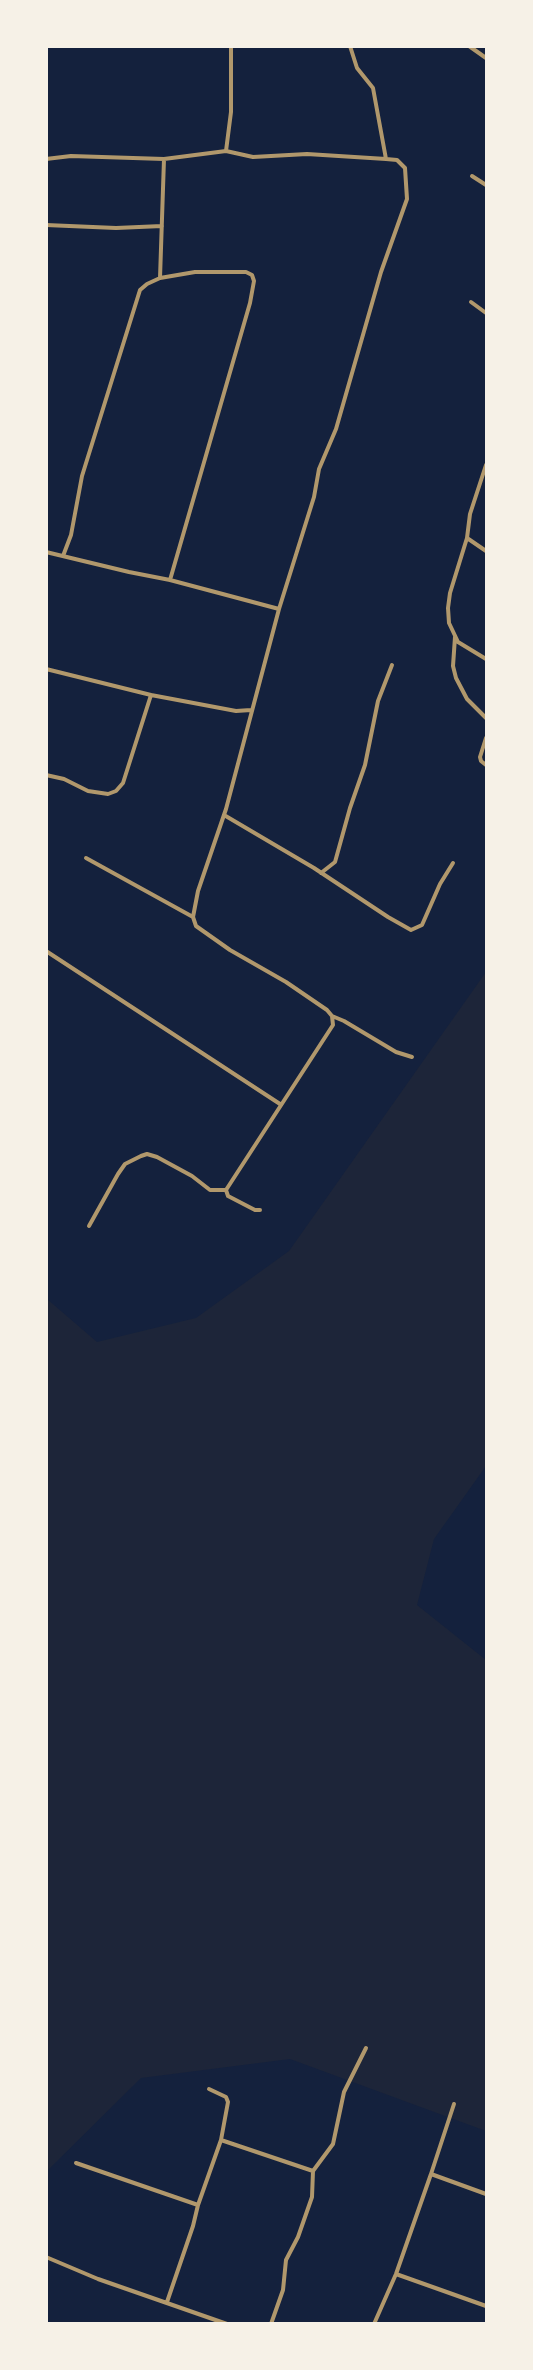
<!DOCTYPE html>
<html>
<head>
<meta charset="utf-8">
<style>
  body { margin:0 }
  #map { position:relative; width:533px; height:2370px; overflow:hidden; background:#14213d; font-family:"Roboto Condensed",sans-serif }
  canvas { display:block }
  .frame { position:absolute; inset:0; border:48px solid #f6f1e7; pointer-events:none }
</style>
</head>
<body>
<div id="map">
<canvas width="533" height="2370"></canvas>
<div class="frame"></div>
</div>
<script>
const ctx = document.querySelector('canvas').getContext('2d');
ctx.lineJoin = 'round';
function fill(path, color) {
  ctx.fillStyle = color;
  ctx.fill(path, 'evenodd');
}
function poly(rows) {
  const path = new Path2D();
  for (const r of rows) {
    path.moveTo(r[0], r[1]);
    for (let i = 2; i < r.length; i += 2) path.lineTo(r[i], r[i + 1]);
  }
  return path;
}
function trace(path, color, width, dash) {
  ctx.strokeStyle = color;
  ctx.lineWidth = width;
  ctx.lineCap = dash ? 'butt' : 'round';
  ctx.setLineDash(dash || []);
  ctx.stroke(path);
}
const green = poly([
  [486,972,486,1466,434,1539,417,1605,486,1660,486,2131,290,2059,141,2078,47,2171,47,1299,97,1342,196,1318,289,1251]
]);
const minor = poly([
  [350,46,357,68,373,88,386,159],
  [469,46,486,58],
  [226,151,231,112,231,46],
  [46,159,71,156,164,159,226,151,253,157,307,154,386,159,397,160,405,168,407,199,381,272,336,429,319,469,314,497,279,609,226,809,198,891,193,917,196,926,230,950,286,982,327,1010,332,1016,333,1025,226,1190,228,1196,255,1210,260,1210],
  [472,176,486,185],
  [46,225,116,228,162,226],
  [160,278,164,159],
  [471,302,486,313],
  [486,465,470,514,467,538,450,593,448,608,449,623,458,642,486,659],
  [467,538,486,551],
  [46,552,129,572,170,580,279,609],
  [63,556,71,535,82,476,140,290,147,284,160,278,195,272,246,272,252,275,254,281,250,303,170,580],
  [455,637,453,666,456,678,467,699,486,718],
  [46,669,151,695,236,711,251,710],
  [486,738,480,757,481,761,486,765],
  [46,775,64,779,88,791,108,794,116,791,123,783,151,695],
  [224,815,314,868,388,917,411,930,422,925,440,884,453,863],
  [86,858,193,917],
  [321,873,335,862,350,808,365,765,378,701,392,665],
  [46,951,280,1104],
  [332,1016,344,1021,396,1052,412,1057],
  [89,1226,118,1174,125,1164,141,1156,147,1154,157,1157,192,1176,210,1190,226,1190],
  [221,2140,313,2171],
  [76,2163,198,2205,193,2226,167,2302],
  [431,2174,454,2104],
  [198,2205,221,2140,228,2102,226,2097,209,2089],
  [46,2257,98,2279,227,2324],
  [396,2274,486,2306],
  [271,2324,283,2290,286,2260,298,2237,312,2197,313,2171,333,2144,344,2092,366,2048],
  [374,2324,396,2274,431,2174,486,2194]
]);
fill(green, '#1d2539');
trace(minor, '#b1986c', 4);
</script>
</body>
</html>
